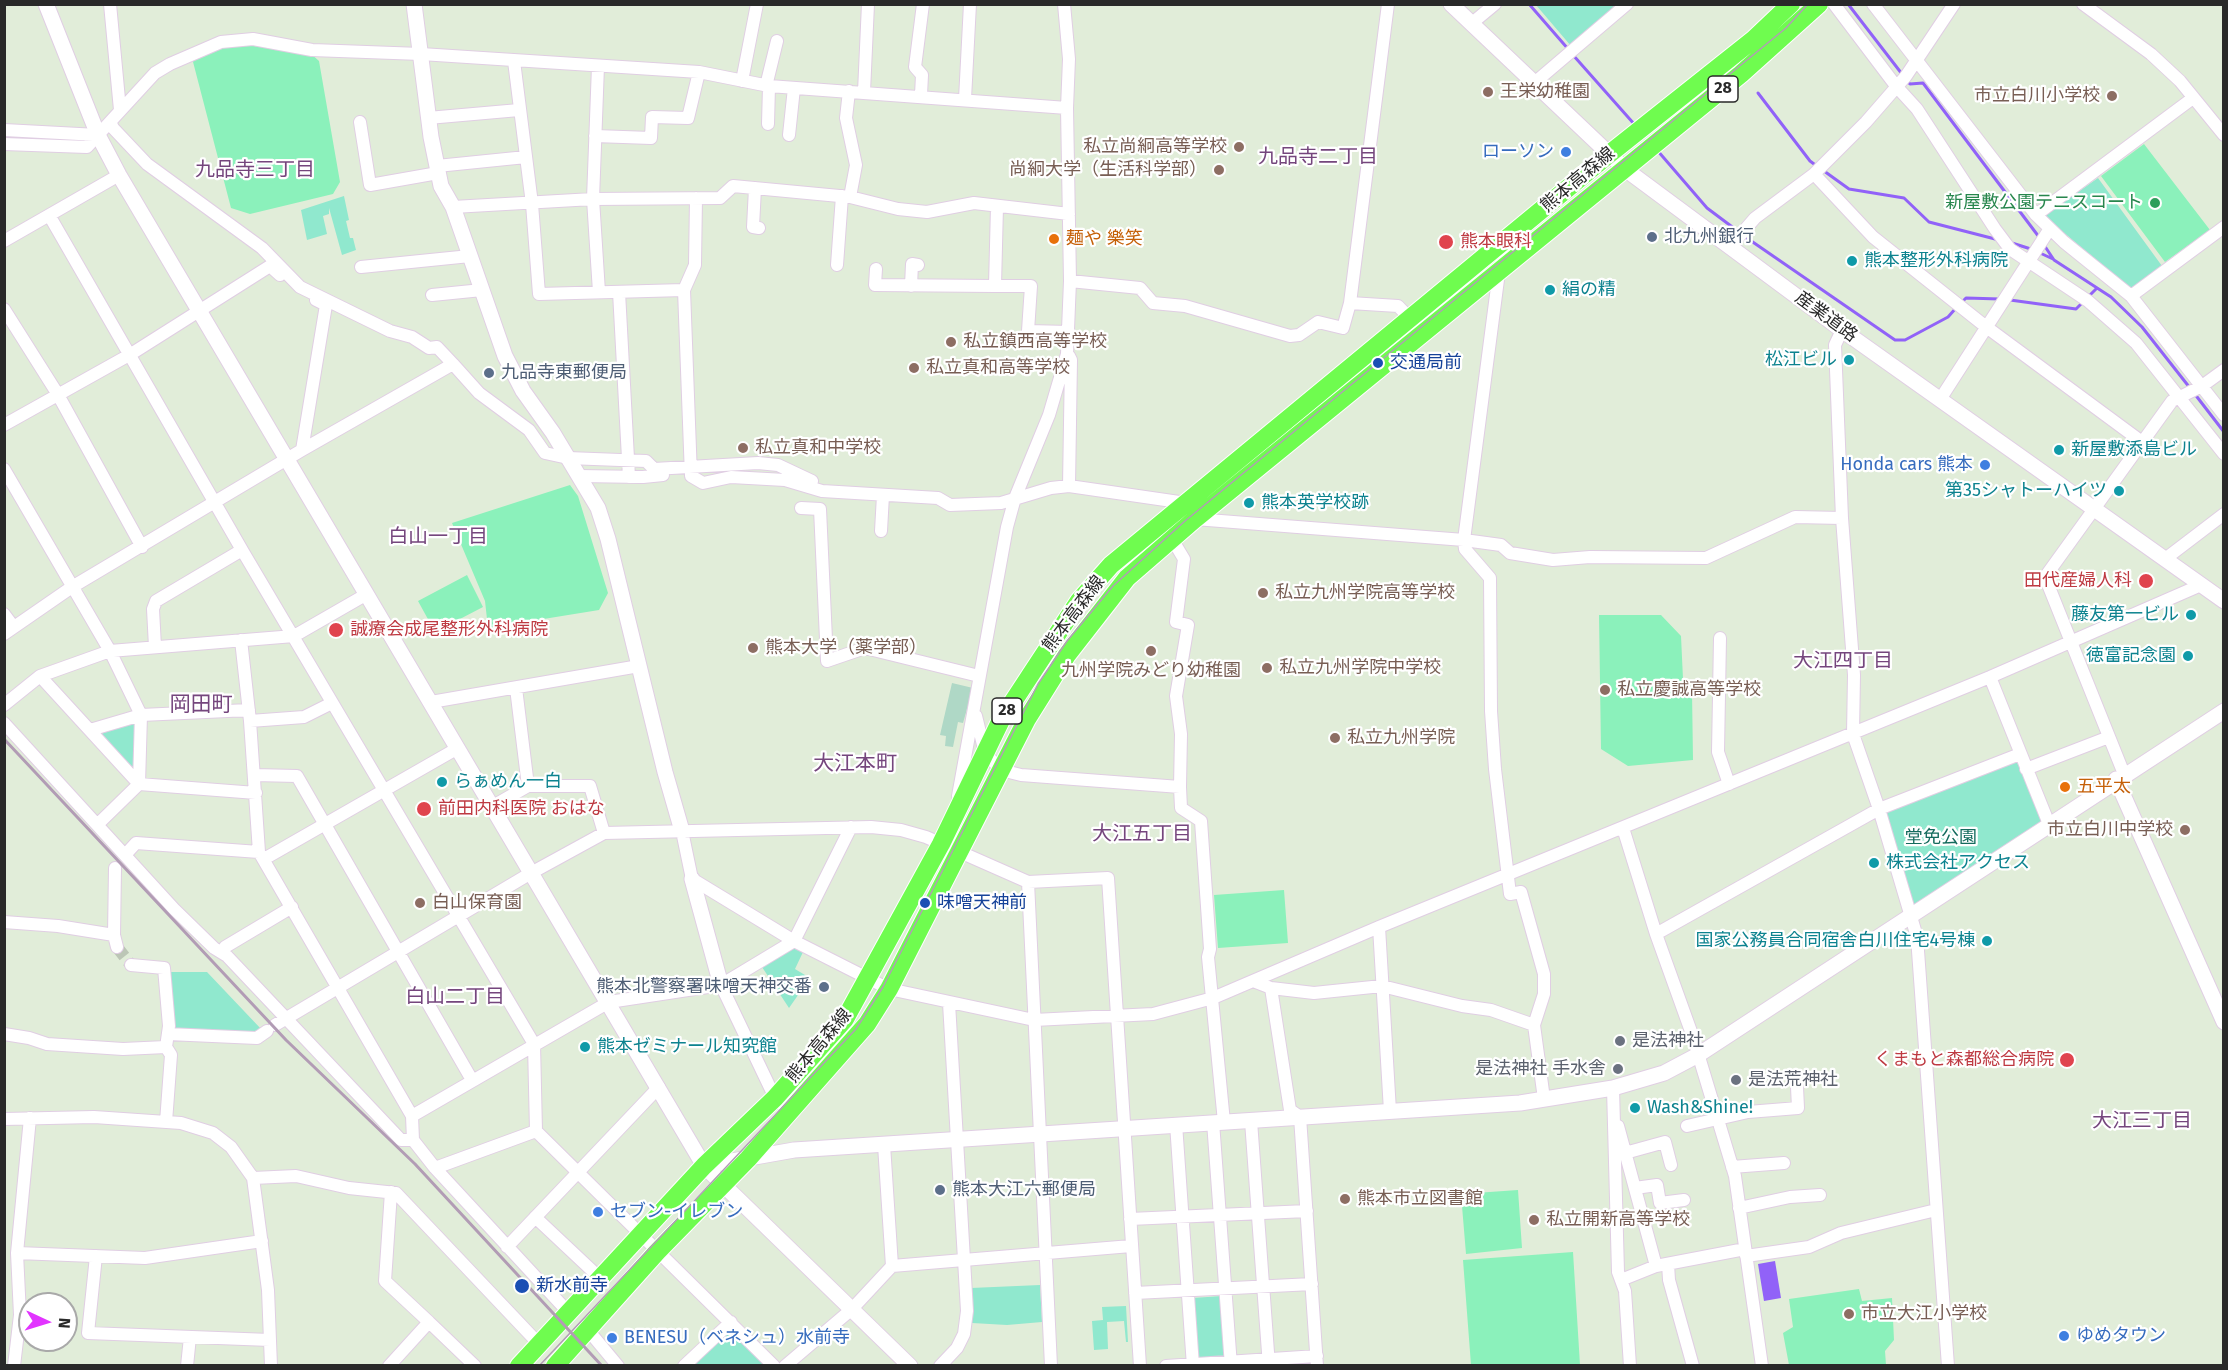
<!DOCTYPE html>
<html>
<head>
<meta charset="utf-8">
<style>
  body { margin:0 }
  #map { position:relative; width:2228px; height:1370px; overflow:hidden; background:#e1edd9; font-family:"Fira Sans",sans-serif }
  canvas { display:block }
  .frame { position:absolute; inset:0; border:6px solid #292929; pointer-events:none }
  .north { position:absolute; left:18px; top:1292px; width:60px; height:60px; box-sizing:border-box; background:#fff; border:2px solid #a9a9a9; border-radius:50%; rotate:94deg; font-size:16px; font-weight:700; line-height:24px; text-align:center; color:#292929 }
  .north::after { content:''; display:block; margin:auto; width:21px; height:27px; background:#e234ff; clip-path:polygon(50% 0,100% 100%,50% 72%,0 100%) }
</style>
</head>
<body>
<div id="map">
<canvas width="2228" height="1370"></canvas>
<div class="frame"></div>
<div class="north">N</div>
</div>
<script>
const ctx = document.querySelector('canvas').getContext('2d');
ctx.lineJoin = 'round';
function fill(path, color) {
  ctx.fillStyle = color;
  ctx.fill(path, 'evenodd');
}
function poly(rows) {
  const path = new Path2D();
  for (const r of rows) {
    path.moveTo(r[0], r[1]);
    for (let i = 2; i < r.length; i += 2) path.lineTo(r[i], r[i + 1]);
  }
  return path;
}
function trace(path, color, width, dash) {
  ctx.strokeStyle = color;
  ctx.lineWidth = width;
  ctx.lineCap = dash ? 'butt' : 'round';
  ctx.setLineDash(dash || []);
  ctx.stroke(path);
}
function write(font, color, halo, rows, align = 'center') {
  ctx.font = font + ' "Fira Sans","Noto Sans JP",sans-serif';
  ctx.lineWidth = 4.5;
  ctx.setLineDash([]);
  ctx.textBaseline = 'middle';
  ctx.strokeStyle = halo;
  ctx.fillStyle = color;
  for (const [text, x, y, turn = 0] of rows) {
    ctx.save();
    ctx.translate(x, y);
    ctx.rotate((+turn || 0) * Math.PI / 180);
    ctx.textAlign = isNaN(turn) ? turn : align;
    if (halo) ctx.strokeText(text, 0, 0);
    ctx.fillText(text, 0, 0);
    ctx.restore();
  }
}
const green = poly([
  [1536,5,1618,5,1571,46],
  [2098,178,2162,266,2131,289,2044,216],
  [344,196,349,220,346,221,350,238,353,238,356,250,342,255,329,208,329,214,323,216,327,234,307,240,301,210],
  [141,715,139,784,90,730],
  [2018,758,2045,823,1914,909,1884,811],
  [791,947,803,952,795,969,810,978,789,1008,762,967],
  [168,972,207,972,262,1030,256,1036,171,1031],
  [1040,1285,1042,1322,1007,1325,972,1323,971,1288],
  [1222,1296,1226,1359,1197,1361,1193,1298],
  [1126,1306,1128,1342,1126,1342,1124,1321,1107,1322,1108,1349,1094,1350,1092,1321,1103,1320,1102,1307],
  [732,1327,770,1366,690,1366]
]);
const cemetery = poly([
  [952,683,973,688,963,723,958,722,953,747,945,746,946,736,940,735]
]);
const pitch = poly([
  [244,45,308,51,319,61,340,182,333,194,250,214,231,208,192,58,220,48],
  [2144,144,2210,230,2165,262,2101,176],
  [570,485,578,496,608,593,599,610,488,628,485,601,452,523],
  [467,575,483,607,435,632,418,601],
  [1599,615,1661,615,1681,636,1683,679,1692,691,1693,760,1628,766,1601,749],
  [1284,890,1288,943,1218,948,1214,895],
  [1518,1190,1522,1248,1466,1254,1461,1194],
  [1573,1252,1580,1365,1471,1365,1463,1260],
  [1859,1289,1862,1301,1892,1298,1894,1340,1885,1351,1886,1365,1789,1365,1783,1333,1793,1327,1789,1299]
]);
const water = poly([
  [1775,1261,1781,1298,1764,1301,1758,1264]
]);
const stream = poly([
  [1529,4,1569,50],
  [1848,4,1902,74],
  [1573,55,1635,125],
  [1906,80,1910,84,1923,83,2039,237],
  [1758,93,1810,161,1818,167],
  [26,137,82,140],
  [1657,150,1707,208,1739,232],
  [1824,171,1849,189,1904,198,1929,222,1999,240],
  [1744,236,1895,340,1905,340,1948,317,1956,308],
  [2012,243,2034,250],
  [2044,245,2054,260,2111,297,2142,327,2190,388],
  [2040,253,2053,259],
  [2088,297,2097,288],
  [2010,300,2076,309,2083,302],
  [1961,303,1966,298,2000,299],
  [2194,393,2224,432]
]);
const minorTunnel = poly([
  [117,947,131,965]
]);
const minor = poly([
  [110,4,120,110],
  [1834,4,1896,86,1917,109,1995,229,2010,249,2088,301,2136,343,2224,454],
  [1873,4,2036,215,2064,242,2131,296,2224,415],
  [2083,4,2151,54,2180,81,2224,135],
  [1471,24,1495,4],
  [514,61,532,204,539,294,684,290],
  [598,66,593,199,599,292],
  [742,81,757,4],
  [1533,84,1627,4],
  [766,86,777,41],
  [849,91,846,118,856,165,850,197],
  [864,92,868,4],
  [921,95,922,75,915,67,923,4],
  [965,99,970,4],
  [428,118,519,110],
  [360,122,370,185,438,173],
  [768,124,769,86],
  [4,130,98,135],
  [789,135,794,88],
  [595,136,651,138,652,117,688,118,699,72],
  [4,144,87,147,155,73,170,64,221,42,253,39,312,50,421,54,699,72,769,86,1067,108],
  [437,166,526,157],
  [1814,174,1873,237,1985,326,2142,442],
  [755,188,753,227,759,228],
  [696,198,695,265,684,290,691,476,703,483,731,477,785,480,822,491,938,498,950,505,1001,503,1051,488,1069,486,1186,503],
  [453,207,593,199,720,198,733,186,850,197,898,209,927,212,974,203,1069,214],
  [49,215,242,550,156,601,153,609,155,647],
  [2036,215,2193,98],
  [1507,240,1499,272,1464,540,1465,549,1490,578,1491,711,1495,769,1510,894,1521,892,1544,974,1544,994,1534,1025,1544,1099],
  [4,241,119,175],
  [1730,247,1755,218,1814,174,1866,122,1906,76,1954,4],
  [837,265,842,196],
  [361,267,470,256],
  [876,269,875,285,995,286,997,206],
  [1070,281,1140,288,1153,303,1185,306,1290,336,1299,335,1318,322,1343,328,1350,303,1388,4],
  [911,286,912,264,918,265],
  [995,286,1031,286,1028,331,1069,332],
  [619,292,629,477],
  [432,295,482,290],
  [2131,296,2224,227],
  [1350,303,1398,306,1425,334],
  [4,309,57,393,142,547],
  [1842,330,1835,345,1842,518,1854,675,1853,734,1879,809,1917,937,1948,1366],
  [1069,356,1071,360,1069,486],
  [453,364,479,393,529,430,545,453,568,458,646,461,654,469,758,463,778,465,812,481],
  [1941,398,2049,230],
  [4,425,131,354,270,266,280,275],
  [302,450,326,305,316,300],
  [4,469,110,651,141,715,139,784,98,824],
  [579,476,643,477,663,475],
  [801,508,820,509,827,661,865,648,979,676],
  [1195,519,1464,540,1501,545,1510,553,1553,560,1590,557,1706,558,1795,517,1842,518],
  [881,531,883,495],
  [1172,539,1184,559,1176,622,1188,625,1176,696,1181,734,1180,787],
  [242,550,534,1044,536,1131,774,1366],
  [2165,559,2224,514],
  [4,614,13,626],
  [4,634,72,587,302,450,453,364,437,347,429,348,412,337,390,331,300,287,262,248,147,164,113,128,110,122],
  [1720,638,1718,752,1729,784],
  [241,640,250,721,259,852,412,1116,413,1140,435,1168,569,1313],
  [40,676,139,784,256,793],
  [1990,677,2049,824],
  [516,688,528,786,590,786,604,833],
  [431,702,639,666],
  [4,705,40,676,110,651,294,636,367,594],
  [976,716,985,753,1001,770,1021,775,1180,787,1181,808,1201,821,1210,949,1208,957,1224,1122],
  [250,721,304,717,332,703],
  [4,723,174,909,214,948,227,956,401,1140,413,1140],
  [90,730,141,715,249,710],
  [2026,769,2109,737],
  [2124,774,2045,577,2172,401,2202,386,2224,370],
  [254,775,297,776,472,1080],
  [958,796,1007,527,1015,498,1049,415,1067,354,1070,281,1067,108,1069,59,1064,4],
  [493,806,528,786],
  [1623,828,1656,934,1693,1037,1735,1176,1762,1366],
  [682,831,692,879,794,941,889,989,1034,1020,1153,1014,1213,998,1379,927,1990,677,2201,585],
  [125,855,136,843,259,852],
  [264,859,458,748],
  [1028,882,1051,1366],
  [4,922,58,926,114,935,115,868],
  [1379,927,1390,1111],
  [1656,934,1879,809,2020,754],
  [114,935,117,947],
  [222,952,225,947,292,907],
  [131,965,164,968,169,1026,166,1047,171,1055,166,1122],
  [1253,981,1271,988,1290,1110,1300,1117,1317,1366],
  [721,985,775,1098,790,1111],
  [1271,988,1314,993,1382,986,1462,1006,1491,1010,1534,1025],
  [275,1025,531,873,604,833,871,827,901,830,926,837,1028,882,1108,878,1140,1366],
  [4,1034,29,1038,47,1044,123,1049,166,1047],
  [168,1034,257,1038,267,1031],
  [1613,1088,1618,1272,1625,1291,1630,1366],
  [412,1116,609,1002,721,985,794,941,851,827],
  [4,1119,94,1117,181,1123,213,1133,231,1147,253,1178,268,1290,271,1366],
  [1251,1121,1269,1366],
  [1213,1122,1231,1366],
  [1176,1124,1193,1366],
  [1618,1126,1656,1266],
  [1687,1126,1748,1112,1798,1108,1797,1087],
  [884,1145,892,1266],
  [1625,1153,1665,1142,1671,1165],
  [1732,1167,1784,1163],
  [435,1168,536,1131],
  [253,1178,296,1176,349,1188,396,1193,539,1344],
  [1635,1188,1657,1185,1660,1203,1684,1200],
  [1739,1208,1790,1197,1820,1195],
  [535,1217,601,1279],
  [1130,1219,1307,1211],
  [507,1247,659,1087],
  [17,1253,145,1258,262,1241],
  [96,1256,88,1333,270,1340],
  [1746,1256,1809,1247,1841,1233,1936,1210],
  [1668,1264,1669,1280,1693,1366],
  [1621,1280,1656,1266,1745,1249],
  [1135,1293,1312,1284],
  [429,1322,475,1366],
  [588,1330,618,1366],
  [14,1366,20,1315,17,1253,30,1118],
  [187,1366,190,1337],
  [389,1366,429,1322,385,1281,391,1192],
  [684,1366,731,1322],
  [785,1366,852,1309,892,1266,1131,1246],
  [940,1366,957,1348,964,1334,967,1311,949,1003],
  [1166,1366,1317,1356]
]);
const tertiary = poly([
  [46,4,98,135,119,175,704,1166,910,1366],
  [414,4,431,137,441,186,453,207,505,356,523,391,553,433,598,508,608,539,665,772,682,831],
  [1451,4,1625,169,1842,330,2224,601],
  [2116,779,2224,1022],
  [692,879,721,985],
  [704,1166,794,1150,1520,1103,1613,1088,1664,1073,1698,1055,2224,711]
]);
const primary = poly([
  [519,1366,704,1166,775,1098,845,1019,941,844,1001,720,1079,601,1111,565,1608,155,1754,39,1791,4],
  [555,1366,657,1252,748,1159,867,1024,889,989,1027,719,1067,655,1127,578,1195,519,1741,74,1819,4]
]);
const tram = poly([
  [539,1366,856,1029,883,987,1038,684,1067,641,1113,586,1185,521,1786,28,1808,4]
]);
const rail = poly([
  [4,739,286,1040,415,1164,602,1366]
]);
const markers = [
  [1488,92,6,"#8d6e63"],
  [2112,96,6,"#8d6e63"],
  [1239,147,6,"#8d6e63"],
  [1566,152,6,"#3f7fe0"],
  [1219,170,6,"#8d6e63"],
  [2155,203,6,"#2e9e5b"],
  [1652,237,6,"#5c6f8a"],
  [1054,239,6,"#e8710a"],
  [1446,242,8,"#e0444e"],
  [1852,261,6,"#0f9aa8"],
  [1550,290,6,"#0f9aa8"],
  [951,342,6,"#8d6e63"],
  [1849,360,6,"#0f9aa8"],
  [1378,363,6,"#1a4fb4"],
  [914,368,6,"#8d6e63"],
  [489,373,6,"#5c6f8a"],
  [743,448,6,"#8d6e63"],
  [2059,450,6,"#0f9aa8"],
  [1985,465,6,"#3f7fe0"],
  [2119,491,6,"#0f9aa8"],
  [1249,503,6,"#0f9aa8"],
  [2146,581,8,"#e0444e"],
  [1263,593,6,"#8d6e63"],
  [2191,615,6,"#0f9aa8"],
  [336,630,8,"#e0444e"],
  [753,648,6,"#8d6e63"],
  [1151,651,6,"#8d6e63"],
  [2188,656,6,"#0f9aa8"],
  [1267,668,6,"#8d6e63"],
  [1605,690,6,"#8d6e63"],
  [1335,738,6,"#8d6e63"],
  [442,782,6,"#0f9aa8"],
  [2065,787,6,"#e8710a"],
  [424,809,8,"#e0444e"],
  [2185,830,6,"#8d6e63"],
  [1874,863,6,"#0f9aa8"],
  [420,903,6,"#8d6e63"],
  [925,903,6,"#1a4fb4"],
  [1987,941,6,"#0f9aa8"],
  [824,987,6,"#5c6f8a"],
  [1620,1041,6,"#6b7280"],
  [585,1047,6,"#0f9aa8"],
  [2067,1060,8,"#e0444e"],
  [1618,1069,6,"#6b7280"],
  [1736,1080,6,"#6b7280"],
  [1635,1108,6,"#0f9aa8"],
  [940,1190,6,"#5c6f8a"],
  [1345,1199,6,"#8d6e63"],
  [598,1212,6,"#3f7fe0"],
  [1534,1220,6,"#8d6e63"],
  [522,1286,8,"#1a4fb4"],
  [1849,1314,6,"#8d6e63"],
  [2064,1336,6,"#3f7fe0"],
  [612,1338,6,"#3f7fe0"]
];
const shields = [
  [1723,89,30],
  [1007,711,30]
];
const shieldNames = [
  ["28",1723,89],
  ["28",1007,711]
];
const educationNames = [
  ["王栄幼稚園",1500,92],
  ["市立白川小学校",2100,96,"right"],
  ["私立尚絅高等学校",1227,147,"right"],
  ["尚絅大学（生活科学部）",1207,170,"right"],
  ["私立鎮西高等学校",963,342],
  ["私立真和高等学校",926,368],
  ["私立真和中学校",755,448],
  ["私立九州学院高等学校",1275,593],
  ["熊本大学（薬学部）",765,648],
  ["私立九州学院中学校",1279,668],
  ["九州学院みどり幼稚園",1151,671,"center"],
  ["私立慶誠高等学校",1617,690],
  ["私立九州学院",1347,738],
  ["市立白川中学校",2173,830,"right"],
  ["白山保育園",432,903],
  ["熊本市立図書館",1357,1199],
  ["私立開新高等学校",1546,1220],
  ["市立大江小学校",1861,1314]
];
const shopNames = [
  ["ローソン",1554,152,"right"],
  ["Honda cars 熊本",1973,465,"right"],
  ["セブン-イレブン",610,1212],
  ["ゆめタウン",2076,1336],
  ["BENESU（ベネシュ）水前寺",624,1338]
];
const streetNames = [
  ["熊本高森線",1578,180,-40],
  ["産業道路",1826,317,36],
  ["熊本高森線",1074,614,-53],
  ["熊本高森線",819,1046,-50]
];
const leisureNames = [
  ["新屋敷公園テニスコート",2143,203]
];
const serviceNames = [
  ["北九州銀行",1664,237],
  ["九品寺東郵便局",501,373],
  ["熊本北警察署味噌天神交番",812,987,"right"],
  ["熊本大江六郵便局",952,1190]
];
const foodNames = [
  ["麺や 樂笑",1066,239],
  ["五平太",2077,787]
];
const healthNames = [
  ["熊本眼科",1460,242],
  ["田代産婦人科",2132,581,"right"],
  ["誠療会成尾整形外科病院",350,630],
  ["前田内科医院 おはな",438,809],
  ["くまもと森都総合病院",2054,1060,"right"]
];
const cultureNames = [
  ["熊本整形外科病院",1864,261],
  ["絹の精",1562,290],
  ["松江ビル",1837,360,"right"],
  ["新屋敷添島ビル",2071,450],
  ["第35シャトーハイツ",2107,491,"right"],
  ["熊本英学校跡",1261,503],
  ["藤友第一ビル",2179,615,"right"],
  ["徳富記念園",2176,656,"right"],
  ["らぁめん一白",454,782],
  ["株式会社アクセス",1886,863],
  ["国家公務員合同宿舎白川住宅4号棟",1975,941,"right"],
  ["熊本ゼミナール知究館",597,1047],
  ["Wash&Shine!",1647,1108]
];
const transitNames = [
  ["交通局前",1390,363],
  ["味噌天神前",937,903],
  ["新水前寺",536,1286]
];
const parkNames = [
  ["堂免公園",1941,838]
];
const worshipNames = [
  ["是法神社",1632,1041],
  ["是法神社 手水舎",1606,1069,"right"],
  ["是法荒神社",1748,1080]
];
const neighbourhoodNames = [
  ["九品寺二丁目",1318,157],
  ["九品寺三丁目",255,170],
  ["白山一丁目",438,537],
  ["大江四丁目",1843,661],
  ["大江五丁目",1142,834],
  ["白山二丁目",455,997],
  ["大江三丁目",2142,1121]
];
const quarterNames = [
  ["岡田町",201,705],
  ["大江本町",855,764]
];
fill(green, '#90e8ce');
fill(cemetery, '#afd8c6');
fill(pitch, '#8bf1bb');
fill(water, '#9162f8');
trace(stream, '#9162f8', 3);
trace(minorTunnel, '#bcc6b6', 12, [12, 6]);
trace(minor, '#e0cee3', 14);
trace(tertiary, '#e0cee3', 17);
trace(primary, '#fff', 20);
trace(minor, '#fff', 12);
trace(tertiary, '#fff', 15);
trace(primary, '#6ffc4f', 18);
trace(tram, '#b29cb5', 1.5);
trace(rail, '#b29cb5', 3);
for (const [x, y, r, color] of markers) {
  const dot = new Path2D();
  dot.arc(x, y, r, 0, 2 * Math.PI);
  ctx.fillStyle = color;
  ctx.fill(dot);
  trace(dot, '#fff', 2);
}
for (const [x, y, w] of shields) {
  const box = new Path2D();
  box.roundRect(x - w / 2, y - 13, w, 26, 4.5);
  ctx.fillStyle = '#fff';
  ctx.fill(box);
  trace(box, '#292929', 1.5);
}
write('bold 16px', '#292929', null, shieldNames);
write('18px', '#785e54', '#fff', educationNames, 'left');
write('18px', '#366cbe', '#fff', shopNames, 'left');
write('18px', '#292929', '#fff', streetNames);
write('18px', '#27864d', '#fff', leisureNames, 'right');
write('18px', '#4e5e75', '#fff', serviceNames, 'left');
write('18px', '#c56008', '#fff', foodNames, 'left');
write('18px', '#be3a42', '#fff', healthNames, 'left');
write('18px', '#0d838f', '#fff', cultureNames, 'left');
write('18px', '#164399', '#fff', transitNames, 'left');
write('18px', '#146b5d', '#fff', parkNames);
write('18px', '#5b616d', '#fff', worshipNames, 'left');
write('20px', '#75467d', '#fff', neighbourhoodNames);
write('21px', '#75467d', '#fff', quarterNames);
</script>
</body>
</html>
